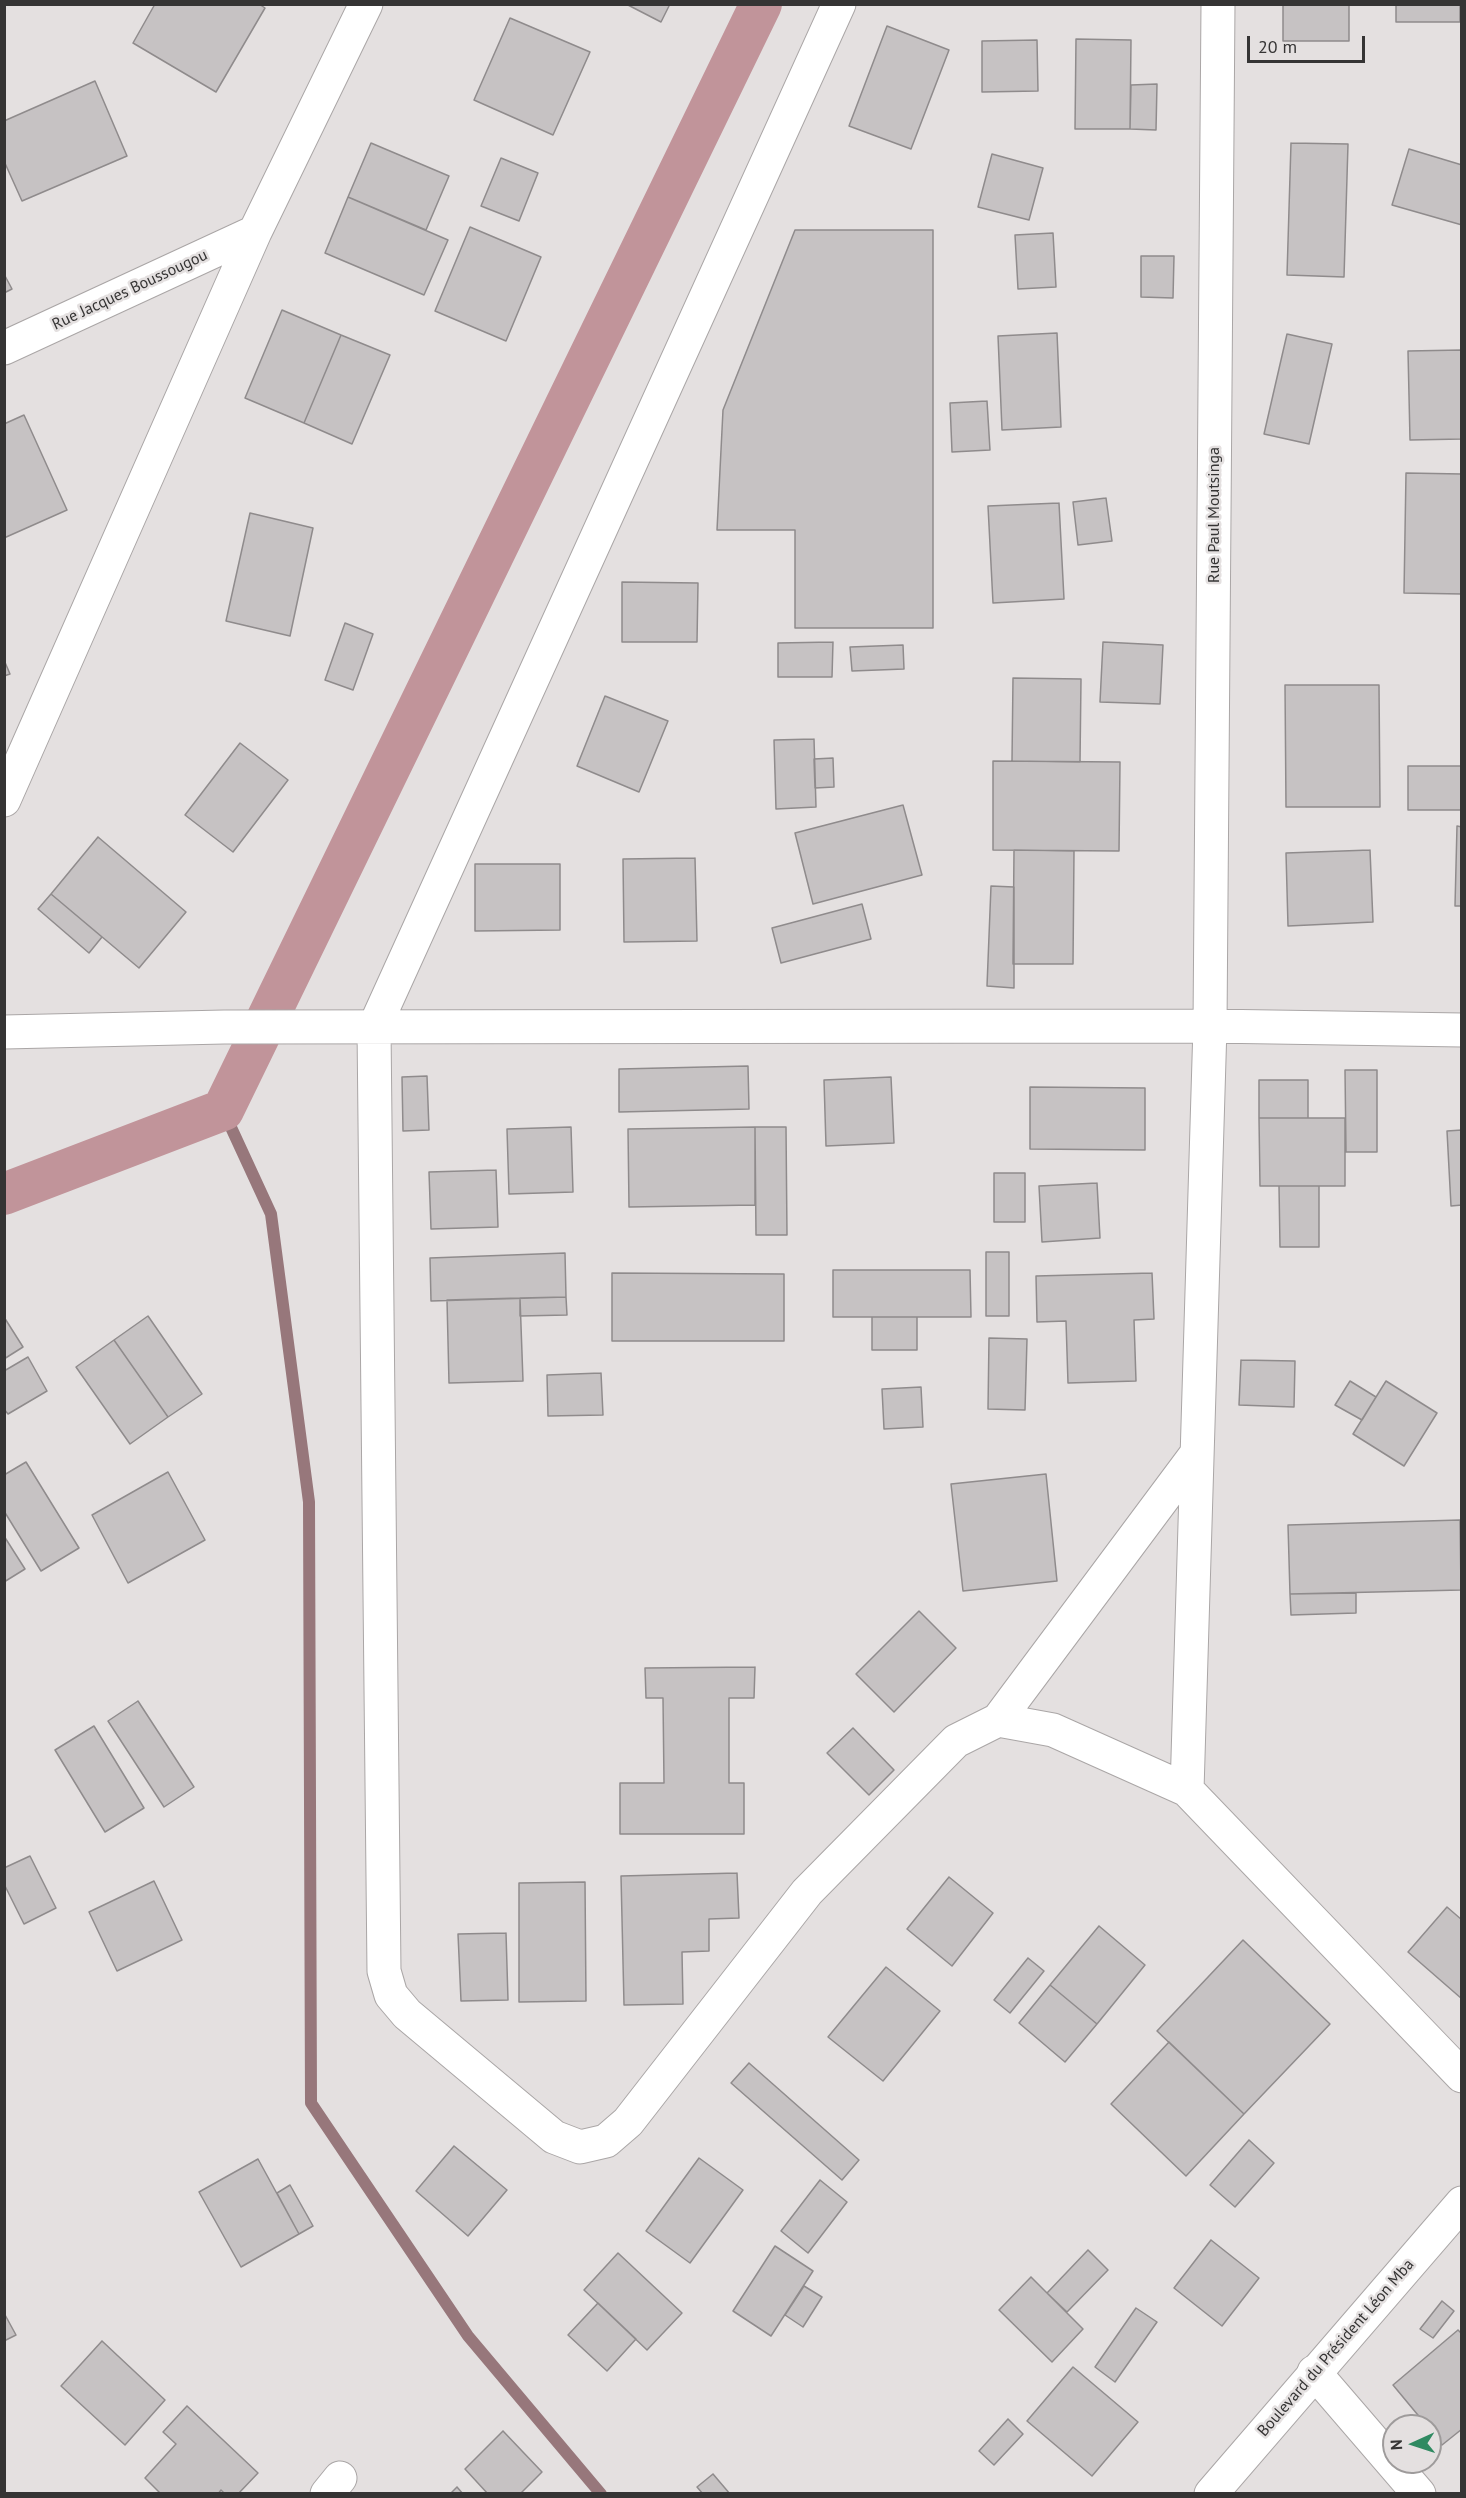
<!DOCTYPE html>
<html>
<head>
<meta charset="utf-8">
<style>
  body { margin:0 }
  #map { position:relative; width:1466px; height:2498px; overflow:hidden; background:#e4e0e0; font-family:"PT Sans",sans-serif }
  canvas { display:block }
  .frame { position:absolute; inset:0; border:6px solid #353434; pointer-events:none }
  .north { position:absolute; left:1382px; top:2414px; width:60px; height:60px; box-sizing:border-box; background:#e4e0e0; border:2px solid #9e9b9b; border-radius:50%; rotate:267deg; font-size:16px; font-weight:700; line-height:24px; text-align:center; color:#353434 }
  .north::after { content:''; display:block; margin:auto; width:21px; height:27px; background:#2f8a61; clip-path:polygon(50% 0,100% 100%,50% 72%,0 100%) }
  .scale { position:absolute; left:1247px; top:36px; width:118px; height:27px; box-sizing:border-box; border:3px solid #353434; border-top:0; padding-left:8px; font-size:18px; line-height:21px; white-space:nowrap; color:#353434; -webkit-text-stroke:4px #e4e0e0; paint-order:stroke }
</style>
</head>
<body>
<div id="map">
<canvas width="1466" height="2498"></canvas>
<div class="frame"></div>
<div class="north">N</div>
<div class="scale">20 m</div>
</div>
<script>
const ctx = document.querySelector('canvas').getContext('2d');
ctx.lineJoin = 'round';
function poly(rows) {
  const path = new Path2D();
  for (const r of rows) {
    path.moveTo(r[0], r[1]);
    for (let i = 2; i < r.length; i += 2) path.lineTo(r[i], r[i + 1]);
  }
  return path;
}
function trace(path, color, width, dash) {
  ctx.strokeStyle = color;
  ctx.lineWidth = width;
  ctx.lineCap = dash ? 'butt' : 'round';
  ctx.setLineDash(dash || []);
  ctx.stroke(path);
}
function fill(path, color) {
  ctx.fillStyle = color;
  ctx.fill(path, 'evenodd');
}
function write(font, color, halo, rows, align = 'center') {
  ctx.font = font + ' "PT Sans",sans-serif';
  ctx.lineWidth = 5;
  ctx.setLineDash([]);
  ctx.textBaseline = 'middle';
  ctx.strokeStyle = halo;
  ctx.fillStyle = color;
  for (const [text, x, y, turn = 0] of rows) {
    ctx.save();
    ctx.translate(x, y);
    ctx.rotate((+turn || 0) * Math.PI / 180);
    ctx.textAlign = isNaN(turn) ? turn : align;
    if (halo) ctx.strokeText(text, 0, 0);
    ctx.fillText(text, 0, 0);
    ctx.restore();
  }
}
const stream = poly([
  [223,1110,271,1214,309,1502,311,2103,468,2336,601,2494]
]);
const canal = poly([
  [4,1194,223,1110,761,4]
]);
const building = poly([
  [155,4,259,4,265,8,216,92,133,43,155,4],
  [626,4,670,4,661,22,626,4],
  [1283,4,1349,4,1349,41,1283,41,1283,4],
  [1396,4,1460,4,1460,22,1396,22,1396,4],
  [510,18,590,52,553,135,474,100,510,18],
  [887,26,949,50,911,149,849,126,887,26],
  [1076,39,1131,40,1130,129,1075,129,1076,39],
  [1037,40,1038,91,982,92,982,41,1037,40],
  [95,81,127,156,22,201,4,161,4,121,95,81],
  [1157,84,1156,130,1130,129,1131,85,1157,84],
  [371,143,449,176,426,230,348,197,371,143],
  [1291,143,1348,144,1344,277,1287,275,1291,143],
  [1409,149,1462,165,1462,225,1392,205,1409,149],
  [992,154,1043,168,1029,220,978,207,992,154],
  [501,158,538,173,519,221,481,206,501,158],
  [348,197,448,240,424,295,325,253,348,197],
  [470,227,541,257,506,341,435,311,470,227],
  [795,230,933,230,933,628,795,628,795,530,717,530,723,410,795,230],
  [1053,233,1056,287,1018,289,1015,235,1053,233],
  [1141,256,1174,256,1173,298,1141,297,1141,256],
  [4,274,12,289,4,293,4,274],
  [282,310,341,335,304,423,245,398,282,310],
  [1057,333,1061,427,1002,430,998,336,1057,333],
  [1287,334,1332,344,1309,444,1264,434,1287,334],
  [341,335,390,355,352,444,304,423,341,335],
  [1462,350,1462,439,1410,440,1408,351,1462,350],
  [987,401,990,450,952,452,950,403,987,401],
  [24,415,67,510,4,538,4,424,24,415],
  [1406,473,1462,474,1462,594,1404,593,1406,473],
  [1106,498,1112,541,1078,545,1073,502,1106,498],
  [1059,503,1064,599,993,603,988,506,1059,503],
  [250,513,313,528,290,636,226,621,250,513],
  [622,582,698,583,697,642,622,642,622,582],
  [345,623,373,634,353,690,325,680,345,623],
  [833,642,832,677,778,677,778,643,833,642],
  [1103,642,1163,645,1160,704,1100,702,1103,642],
  [903,645,904,669,852,671,850,647,903,645],
  [4,660,10,674,4,676,4,660],
  [1013,678,1081,679,1080,762,1012,761,1013,678],
  [1285,685,1379,685,1380,807,1286,807,1285,685],
  [605,696,668,721,639,792,577,766,605,696],
  [814,739,816,807,776,809,774,740,814,739],
  [240,743,288,780,233,852,185,815,240,743],
  [833,758,834,787,815,788,814,759,833,758],
  [993,761,1120,762,1119,851,993,850,993,761],
  [1408,766,1462,766,1462,810,1408,810,1408,766],
  [903,805,922,875,813,904,795,833,903,805],
  [1457,826,1462,827,1462,906,1455,906,1457,826],
  [98,837,186,912,139,968,51,894,98,837],
  [1014,850,1074,851,1073,964,1013,964,1014,850],
  [1370,850,1373,922,1288,926,1286,853,1370,850],
  [695,858,697,941,624,942,623,859,695,858],
  [475,864,560,864,560,930,475,931,475,864],
  [991,886,1014,887,1014,988,987,986,991,886],
  [51,894,102,937,89,953,38,909,51,894],
  [862,904,871,939,781,963,772,928,862,904],
  [748,1066,749,1109,619,1112,619,1069,748,1066],
  [1345,1070,1377,1070,1377,1152,1346,1152,1345,1070],
  [427,1076,429,1130,403,1131,402,1077,427,1076],
  [891,1077,894,1143,826,1146,824,1080,891,1077],
  [1259,1080,1308,1080,1308,1118,1259,1118,1259,1080],
  [1030,1087,1145,1088,1145,1150,1030,1149,1030,1087],
  [1259,1118,1345,1118,1345,1186,1260,1186,1259,1118],
  [571,1127,573,1192,509,1194,507,1129,571,1127],
  [755,1127,755,1205,629,1207,628,1129,755,1127],
  [755,1127,786,1127,787,1235,756,1235,755,1127],
  [1462,1130,1462,1205,1451,1206,1447,1131,1462,1130],
  [496,1170,498,1227,431,1229,429,1172,496,1170],
  [994,1173,1025,1173,1025,1222,994,1222,994,1173],
  [1097,1183,1100,1238,1042,1242,1039,1186,1097,1183],
  [1279,1186,1319,1186,1319,1247,1280,1247,1279,1186],
  [986,1252,1009,1252,1009,1316,986,1316,986,1252],
  [565,1253,566,1297,431,1301,430,1258,565,1253],
  [833,1270,970,1270,971,1317,833,1317,833,1270],
  [612,1273,784,1274,784,1341,612,1341,612,1273],
  [1152,1273,1154,1319,1134,1320,1136,1381,1068,1383,1066,1321,1037,1322,1036,1276,1152,1273],
  [566,1297,567,1315,520,1316,520,1298,566,1297],
  [520,1298,523,1381,449,1383,447,1300,520,1298],
  [148,1316,202,1394,168,1417,114,1340,148,1316],
  [4,1317,23,1347,4,1359,4,1317],
  [872,1317,917,1317,917,1350,872,1350,872,1317],
  [989,1338,1027,1339,1025,1410,988,1409,989,1338],
  [114,1340,168,1417,130,1444,76,1367,114,1340],
  [28,1357,47,1391,8,1414,4,1409,4,1371,28,1357],
  [1241,1360,1295,1361,1294,1407,1239,1405,1241,1360],
  [601,1373,603,1415,548,1416,547,1375,601,1373],
  [1350,1381,1376,1397,1362,1420,1335,1405,1350,1381],
  [1386,1381,1437,1413,1404,1466,1353,1434,1386,1381],
  [921,1387,923,1427,884,1429,882,1389,921,1387],
  [26,1462,79,1548,41,1571,4,1511,4,1475,26,1462],
  [168,1472,205,1540,128,1583,92,1515,168,1472],
  [1046,1474,1057,1581,963,1591,951,1484,1046,1474],
  [1460,1520,1461,1590,1290,1594,1288,1525,1460,1520],
  [4,1536,25,1569,4,1582,4,1536],
  [1356,1593,1356,1613,1291,1615,1290,1594,1356,1593],
  [919,1611,956,1648,894,1712,856,1674,919,1611],
  [755,1667,754,1698,729,1698,729,1783,744,1783,744,1834,620,1834,620,1783,664,1783,663,1698,646,1698,645,1668,755,1667],
  [138,1701,194,1787,164,1807,108,1721,138,1701],
  [94,1726,144,1808,105,1832,55,1750,94,1726],
  [853,1728,894,1770,869,1795,827,1753,853,1728],
  [30,1856,56,1908,24,1924,4,1884,4,1868,30,1856],
  [737,1873,739,1918,709,1919,709,1951,682,1952,683,2004,624,2005,621,1876,737,1873],
  [949,1877,993,1913,952,1966,907,1929,949,1877],
  [154,1881,182,1940,117,1971,89,1912,154,1881],
  [585,1882,586,2001,519,2002,519,1883,585,1882],
  [1447,1907,1462,1920,1462,1999,1408,1952,1447,1907],
  [1099,1926,1145,1965,1097,2024,1050,1985,1099,1926],
  [506,1933,508,2000,461,2001,458,1934,506,1933],
  [1243,1940,1330,2024,1244,2114,1157,2031,1243,1940],
  [1028,1958,1044,1971,1010,2013,994,2000,1028,1958],
  [886,1967,940,2011,883,2081,828,2037,886,1967],
  [1050,1985,1097,2024,1065,2062,1019,2023,1050,1985],
  [1169,2042,1244,2114,1186,2176,1111,2104,1169,2042],
  [749,2063,859,2160,842,2180,731,2083,749,2063],
  [1249,2140,1274,2163,1235,2207,1210,2185,1249,2140],
  [454,2146,507,2190,468,2236,416,2191,454,2146],
  [699,2158,743,2190,690,2263,646,2231,699,2158],
  [258,2159,299,2234,241,2267,199,2192,258,2159],
  [820,2180,847,2202,808,2253,781,2231,820,2180],
  [290,2185,313,2226,299,2234,277,2193,290,2185],
  [1211,2240,1259,2278,1222,2326,1174,2288,1211,2240],
  [775,2246,813,2271,771,2336,733,2311,775,2246],
  [1088,2250,1108,2270,1067,2312,1047,2293,1088,2250],
  [618,2253,682,2313,647,2350,584,2290,618,2253],
  [1031,2277,1083,2329,1052,2362,999,2310,1031,2277],
  [804,2286,822,2297,803,2327,785,2315,804,2286],
  [1442,2301,1454,2311,1433,2338,1420,2329,1442,2301],
  [598,2303,636,2339,607,2371,568,2335,598,2303],
  [1136,2308,1157,2322,1115,2382,1095,2367,1136,2308],
  [4,2313,16,2335,4,2341,4,2313],
  [1458,2330,1462,2334,1462,2429,1442,2445,1430,2430,1430,2426,1427,2426,1393,2385,1458,2330],
  [102,2341,165,2400,125,2445,61,2386,102,2341],
  [1073,2367,1138,2422,1092,2476,1027,2421,1073,2367],
  [187,2406,258,2473,238,2494,225,2494,221,2490,218,2494,161,2494,145,2478,176,2444,163,2432,187,2406],
  [1008,2419,1023,2434,994,2465,979,2451,1008,2419],
  [503,2431,542,2472,520,2494,488,2494,465,2469,503,2431],
  [713,2474,730,2494,703,2494,697,2487,713,2474],
  [457,2487,463,2494,450,2494,457,2487]
]);
const minor = poly([
  [839,4,374,1028,384,1971,391,1995,407,2014,554,2137,580,2147,606,2141,628,2122,807,1892,956,1741,998,1720,1197,1453],
  [4,348,255,232],
  [4,800,255,232,366,4],
  [4,1032,224,1027,1210,1026,1462,1030],
  [998,1720,1053,1730,1187,1790,1462,2076],
  [1187,1790,1210,1026,1218,4],
  [1314,2372,1419,2494],
  [327,2494,340,2478]
]);
const tertiary = poly([
  [1211,2494,1462,2203]
]);
const streetNames = [
  ["Rue Jacques Boussougou",130,290,-25],
  ["Rue Paul Moutsinga",1214,515,-90],
  ["Boulevard du Président Léon Mba",1336,2348,-49]
];
trace(stream, '#97777b', 12);
trace(canal, '#c1949a', 42);
fill(building, '#c6c2c3');
trace(building, '#8f8b8c', 1.5);
trace(minor, '#aaa6a6', 35);
trace(tertiary, '#aaa6a6', 35);
trace(minor, '#fff', 33);
trace(tertiary, '#fff', 33);
write('16px', '#353434', '#e4e0e0', streetNames);
</script>
</body>
</html>
